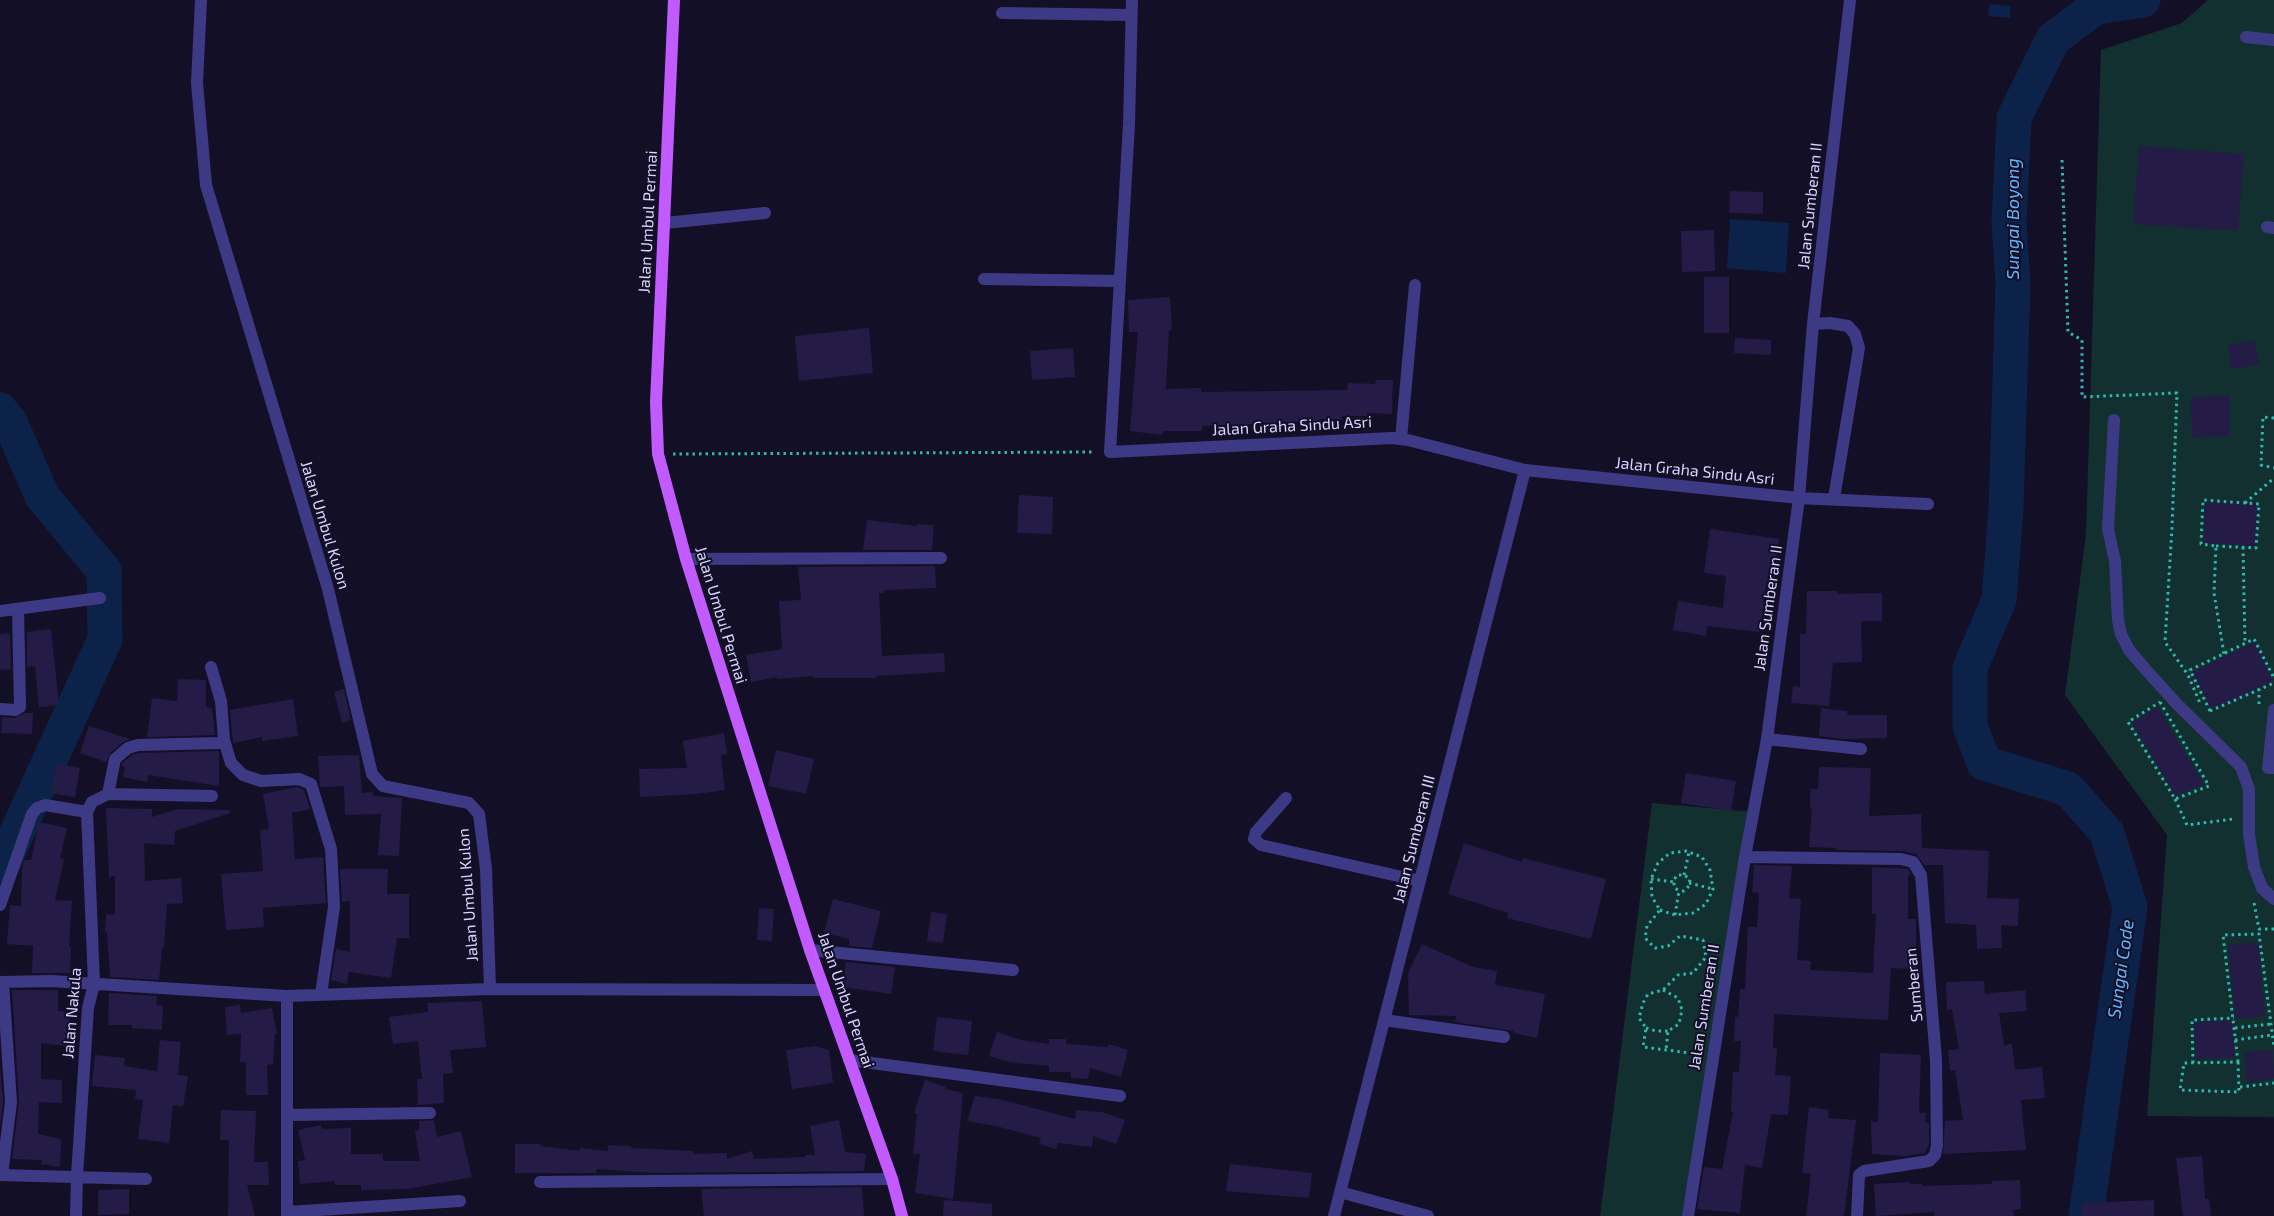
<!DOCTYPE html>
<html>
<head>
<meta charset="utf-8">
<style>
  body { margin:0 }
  canvas { display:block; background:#130f26 }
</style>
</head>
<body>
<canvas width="2274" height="1216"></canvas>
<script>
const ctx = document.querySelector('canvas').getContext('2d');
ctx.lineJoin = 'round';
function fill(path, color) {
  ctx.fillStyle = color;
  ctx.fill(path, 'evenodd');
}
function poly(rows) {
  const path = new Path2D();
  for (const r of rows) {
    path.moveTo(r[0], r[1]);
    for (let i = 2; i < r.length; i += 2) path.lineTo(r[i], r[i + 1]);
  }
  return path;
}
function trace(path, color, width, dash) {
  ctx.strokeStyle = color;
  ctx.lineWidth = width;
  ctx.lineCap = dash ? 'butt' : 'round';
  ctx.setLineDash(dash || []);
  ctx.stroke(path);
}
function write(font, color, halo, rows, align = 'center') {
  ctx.font = font + ' "Exo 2",sans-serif';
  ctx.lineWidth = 4;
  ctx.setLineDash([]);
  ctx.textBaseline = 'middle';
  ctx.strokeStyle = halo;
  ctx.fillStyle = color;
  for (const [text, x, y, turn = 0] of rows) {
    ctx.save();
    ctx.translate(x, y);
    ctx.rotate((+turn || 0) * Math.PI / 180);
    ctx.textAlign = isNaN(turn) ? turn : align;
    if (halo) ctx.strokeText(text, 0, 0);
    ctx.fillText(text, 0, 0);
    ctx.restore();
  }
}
const green = poly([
  [2208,0,2274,0,2274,1117,2147,1116,2167,835,2065,695,2086,534,2101,50,2182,23],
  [1652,803,1753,812,1682,1216,1600,1216]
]);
const water = poly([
  [1989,4,2010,6,2010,18,1988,16],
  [1730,219,1789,223,1786,273,1727,268]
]);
const river = poly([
  [0,410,10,422,42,496,104,571,105,639,0,870],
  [2086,1216,2130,907,2107,833,2068,789,1984,763,1970,726,1970,668,1999,600,2006,508,2013,283,2009,223,2014,118,2053,39,2096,7,2143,0]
]);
const building = poly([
  [2139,146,2244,154,2238,231,2133,224],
  [1730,191,1763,192,1763,214,1729,213],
  [1714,230,1715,271,1682,272,1681,231],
  [1704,277,1729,277,1729,333,1704,333],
  [1170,297,1172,330,1169,330,1166,389,1201,388,1201,392,1347,390,1348,383,1375,384,1376,380,1393,380,1392,414,1367,413,1367,416,1342,416,1342,420,1320,419,1320,425,1300,425,1300,422,1202,426,1202,431,1163,431,1162,435,1130,431,1138,332,1129,332,1128,300],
  [869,328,873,373,799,381,795,336],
  [1735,338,1771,340,1771,355,1734,353],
  [2255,340,2259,364,2232,369,2228,345],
  [1073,348,1075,377,1032,380,1030,351],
  [2230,396,2230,436,2192,437,2191,397],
  [1019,495,1053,497,1052,534,1017,533],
  [2205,501,2258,504,2256,546,2203,543],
  [867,520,917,526,917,524,934,525,932,550,863,550],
  [1710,529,1779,539,1773,583,1766,582,1760,632,1707,626,1706,636,1673,630,1678,601,1723,608,1726,576,1704,573],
  [935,566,936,588,884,590,884,593,879,593,882,656,944,653,945,672,876,676,876,678,813,678,813,676,777,679,777,677,751,682,746,655,782,649,779,601,801,600,798,567],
  [1807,591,1837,591,1837,594,1882,593,1882,621,1861,621,1862,662,1833,663,1829,706,1791,703,1793,686,1800,687,1800,634,1806,634],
  [51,629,59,705,39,707,35,666,27,667,27,632],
  [10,633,11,669,0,670,0,634],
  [2255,642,2273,682,2212,710,2192,672],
  [178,679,206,680,206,707,212,708,215,735,147,737,152,698,177,701],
  [344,689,351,720,342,723,334,692],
  [293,699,298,736,262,741,262,737,233,743,230,710],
  [2157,706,2204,785,2175,796,2132,723],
  [1821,708,1848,711,1847,715,1887,715,1887,738,1843,739,1819,736],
  [25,713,33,713,32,734,1,733,2,717,15,718],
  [89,726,130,739,123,742,110,753,106,762,80,753],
  [724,733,727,754,721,755,725,790,696,794,640,797,639,769,687,768,683,741],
  [776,750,814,759,806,794,768,786],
  [219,751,219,786,148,775,147,782,123,777,125,767,122,766,122,763,132,755,139,753],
  [359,755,362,793,373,792,373,796,402,798,399,856,378,855,381,814,345,815,344,786,320,787,318,756],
  [56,764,80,768,75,797,51,793],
  [1819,767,1871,768,1869,816,1921,814,1922,848,1989,851,1987,898,2019,899,2018,926,2001,925,2002,948,1977,949,1976,925,1945,923,1943,865,1924,865,1916,854,1903,851,1836,850,1836,848,1809,847,1812,809,1810,809,1810,789,1818,789],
  [1686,773,1736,781,1731,811,1681,803],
  [298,787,304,790,310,809,292,813,295,859,323,857,326,903,263,908,264,927,226,930,221,874,263,871,260,830,269,829,263,794],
  [106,808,152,809,152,817,178,809,230,810,230,813,175,831,174,845,144,843,145,881,181,878,183,903,167,904,164,948,162,948,159,980,110,977,107,932,105,932,106,914,115,915,115,876,109,877],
  [39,822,67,828,60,858,64,859,55,900,72,901,69,947,71,947,70,973,32,973,33,946,7,944,10,905,21,906,22,868,24,860,31,860],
  [1464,843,1522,862,1523,858,1606,879,1591,939,1507,918,1508,913,1448,894],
  [1754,865,1792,866,1789,898,1801,899,1797,960,1811,961,1810,970,1873,973,1876,914,1872,914,1872,867,1908,869,1911,875,1908,875,1908,919,1916,919,1916,969,1891,968,1888,1020,1774,1014,1773,1048,1777,1048,1775,1075,1791,1076,1788,1115,1771,1114,1762,1168,1745,1165,1740,1213,1697,1209,1704,1167,1722,1169,1733,1112,1731,1112,1733,1072,1739,1072,1741,1041,1734,1041,1735,1017,1738,1017,1740,989,1745,989,1748,927,1757,927,1759,893,1752,892],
  [340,869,388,869,387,894,409,894,409,938,397,938,391,978,349,972,347,984,331,980,336,949,350,952,350,901,342,902],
  [833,899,881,911,872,948,849,946,849,939,824,933],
  [759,908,774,909,772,941,757,940],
  [931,912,947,914,943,943,927,941],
  [2258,942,2265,1016,2235,1019,2228,945],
  [1422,944,1473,967,1497,971,1495,985,1545,994,1537,1038,1513,1033,1514,1031,1455,1022,1456,1016,1409,1015,1408,973],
  [846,962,895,967,891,994,843,987],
  [1984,981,1985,994,2025,990,2027,1011,1999,1013,2004,1045,2012,1044,2015,1070,2042,1067,2045,1098,2021,1100,2026,1150,1943,1154,1945,1121,1963,1120,1955,1070,1950,1071,1948,1050,1959,1049,1952,1009,1947,1010,1946,982],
  [12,990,58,990,58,1011,70,1012,66,1046,41,1043,41,1079,62,1080,62,1103,39,1102,38,1134,61,1139,60,1167,41,1164,42,1160,12,1159,19,1101],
  [109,993,157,996,156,1005,163,1006,162,1030,132,1028,132,1025,108,1025],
  [482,1001,486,1047,450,1050,453,1073,443,1074,444,1103,418,1105,417,1079,422,1079,418,1041,393,1044,389,1017,428,1012,427,1003],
  [240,1005,241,1013,272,1008,277,1034,275,1034,273,1064,267,1065,268,1095,246,1095,246,1063,240,1062,241,1034,227,1035,225,1007],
  [937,1017,972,1021,968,1055,933,1051],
  [2233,1020,2235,1057,2196,1060,2193,1022],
  [997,1032,1021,1040,1049,1044,1049,1039,1066,1039,1066,1044,1108,1047,1109,1044,1128,1050,1121,1077,1090,1068,1088,1079,1071,1078,1071,1072,1049,1072,1049,1066,1009,1062,989,1056],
  [160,1040,181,1042,178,1075,188,1076,183,1107,173,1105,169,1143,138,1139,143,1100,135,1099,136,1090,92,1086,95,1055,125,1058,124,1066,157,1071],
  [815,1046,829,1050,833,1083,792,1089,786,1050],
  [2273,1049,2274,1078,2247,1083,2244,1053],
  [1880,1053,1921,1055,1919,1113,1926,1113,1925,1123,1929,1123,1929,1144,1925,1153,1905,1156,1872,1154,1871,1121,1878,1122],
  [0,1067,3,1102,0,1125],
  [925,1080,946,1087,945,1089,963,1093,953,1199,915,1193,920,1154,913,1154,917,1114,914,1113],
  [975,1096,999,1099,1075,1119,1076,1110,1102,1112,1125,1120,1116,1144,1093,1136,1092,1147,1058,1143,1056,1149,1039,1144,1041,1138,996,1126,967,1121],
  [1809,1107,1829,1110,1828,1118,1856,1120,1844,1216,1806,1216,1811,1174,1802,1173],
  [221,1110,256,1111,254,1162,268,1162,269,1185,247,1185,255,1216,228,1216,229,1140,220,1140],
  [434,1120,437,1137,461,1131,472,1177,407,1189,361,1190,361,1185,335,1185,335,1181,300,1184,298,1161,305,1160,298,1130,321,1125,322,1129,351,1128,351,1154,383,1154,383,1161,420,1161,415,1131,419,1130,419,1121],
  [839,1120,845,1152,866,1154,864,1171,652,1173,597,1169,596,1173,515,1173,515,1144,540,1144,540,1146,580,1151,580,1148,608,1151,608,1145,631,1146,631,1148,693,1151,693,1154,727,1153,727,1159,752,1151,754,1159,805,1157,805,1155,815,1155,810,1126],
  [2202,1156,2205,1199,2209,1199,2211,1216,2183,1216,2176,1158],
  [1230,1164,1312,1173,1309,1198,1226,1191],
  [2020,1180,2021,1209,2013,1210,2014,1216,1934,1216,1934,1212,1876,1216,1874,1184,1910,1182,1911,1184,1922,1184,1922,1186,1992,1184,1992,1181],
  [862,1187,864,1216,704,1216,701,1189],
  [129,1189,129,1214,98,1215,98,1190],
  [944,1200,992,1204,992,1216,943,1216],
  [2154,1200,2154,1216,2082,1216,2082,1203]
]);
const path = poly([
  [2062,160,2068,332,2082,340,2082,397,2177,393,2172,528,2165,642,2188,675,2200,703],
  [2274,418,2263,417,2261,465,2274,468],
  [673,454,1094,452],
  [2245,503,2274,478],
  [2216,546,2256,548,2259,504,2203,500,2201,544,2216,546,2214,593,2224,654],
  [2243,547,2245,643],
  [2160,702,2209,786,2175,799,2128,722,2160,702],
  [2259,704,2259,689],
  [2210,711,2190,670,2254,639,2274,678],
  [2210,711,2274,683],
  [2175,799,2187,825,2233,819],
  [1684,875,1689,852],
  [1651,879,1674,882],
  [1689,883,1713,889],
  [2254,903,2259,929,2274,929],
  [1660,910,1675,915,1693,913,1706,904,1713,889,1710,870,1702,857,1686,851,1670,853,1658,863,1651,879,1652,897,1660,910,1647,926,1645,938,1655,948,1668,946,1680,936,1703,940,1706,957,1693,973,1678,975,1663,990,1648,994,1643,1003,1639,1018,1646,1028,1643,1047,1698,1054],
  [1675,915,1679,891,1674,887,1674,880,1677,875,1684,875,1690,879,1689,886,1684,891,1679,891],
  [1663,990,1678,998,1682,1010,1679,1024,1668,1031,1666,1050],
  [1646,1028,1656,1031,1668,1031],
  [2235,1028,2271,1024],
  [2235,1040,2272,1035],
  [2238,1062,2223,935,2259,934,2274,1047],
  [2238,1062,2239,1092,2180,1090,2184,1063,2238,1062],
  [2193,1063,2192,1020,2234,1018],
  [2240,1087,2274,1083]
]);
const minor = poly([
  [201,0,197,83,206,185,328,589,372,774,383,786,469,803,479,814,486,869,490,989],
  [1132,0,1129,124,1110,452,1392,438,1408,440,1525,470,1799,498,1928,504],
  [1002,13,1131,15],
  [2246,37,2274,40],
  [665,223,765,213],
  [2267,227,2274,228],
  [984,279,1120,281],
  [1813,324,1830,323,1848,326,1855,334,1859,348,1834,498],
  [2114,420,2108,529,2115,561,2118,620,2121,634,2129,650,2147,671,2177,704,2241,767,2249,789,2249,834,2254,867,2262,888,2274,899],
  [1401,439,1415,285],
  [686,559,941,558],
  [0,611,100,598],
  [211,667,221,701,224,740,231,763,243,775,261,781,299,779,311,784,331,849,334,907,321,994],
  [0,709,15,710,20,707,18,609],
  [2274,710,2268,768,2274,768],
  [1767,739,1861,749],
  [108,794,115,759,128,748,138,745,220,743,224,740],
  [1286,798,1256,832,1254,839,1261,845,1420,881],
  [1745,857,1901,859,1913,862,1921,875,1936,1060,1937,1145,1935,1155,1929,1161,1864,1171,1859,1175,1857,1216],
  [0,905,32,814,37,808,45,805,87,812],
  [810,950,1013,970],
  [0,982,51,981,287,996,490,989,824,990],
  [1384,1020,1504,1037],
  [849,1060,1120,1096],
  [287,1115,430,1113],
  [0,1175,146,1179],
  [2,1175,11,1102,3,983],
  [540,1182,892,1179],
  [1340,1192,1428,1216],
  [287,1212,460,1201],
  [76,1216,77,1176,88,1008,94,984,87,812,92,802,108,794,212,796],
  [287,1216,287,996],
  [1334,1216,1525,470],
  [1688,1216,1745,857,1767,739,1799,498,1813,324,1850,0]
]);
const major = poly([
  [674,0,656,402,658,454,686,559,810,950,892,1179,902,1216]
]);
const streetNames = [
  ["Jalan Sumberan II",1810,206,-84],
  ["Jalan Umbul Permai",648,222,-87],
  ["Jalan Graha Sindu Asri",1292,426,-3],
  ["Jalan Graha Sindu Asri",1695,471,6],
  ["Jalan Umbul Kulon",325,525,73],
  ["Jalan Sumberan II",1768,608,-82],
  ["Jalan Umbul Permai",721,615,73],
  ["Jalan Sumberan III",1414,839,-76],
  ["Jalan Umbul Kulon",468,895,-94],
  ["Sumberan",1914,985,-95],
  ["Jalan Umbul Permai",846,1000,71],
  ["Jalan Sumberan II",1704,1007,-81],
  ["Jalan Nakula",72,1013,-85]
];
const waterNames = [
  ["Sungai Boyong",2013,219,-90],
  ["Sungai Code",2121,969,-82]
];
fill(green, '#12302f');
fill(water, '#0c2248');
trace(river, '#0c2248', 35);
fill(building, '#241b47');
trace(path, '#2fb8b0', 3, [2.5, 4]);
trace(minor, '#3d3a85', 12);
trace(major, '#c25bff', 12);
write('16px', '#d9d4ff', '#130f26', streetNames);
write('italic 18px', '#62b6ff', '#130f26', waterNames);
</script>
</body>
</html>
